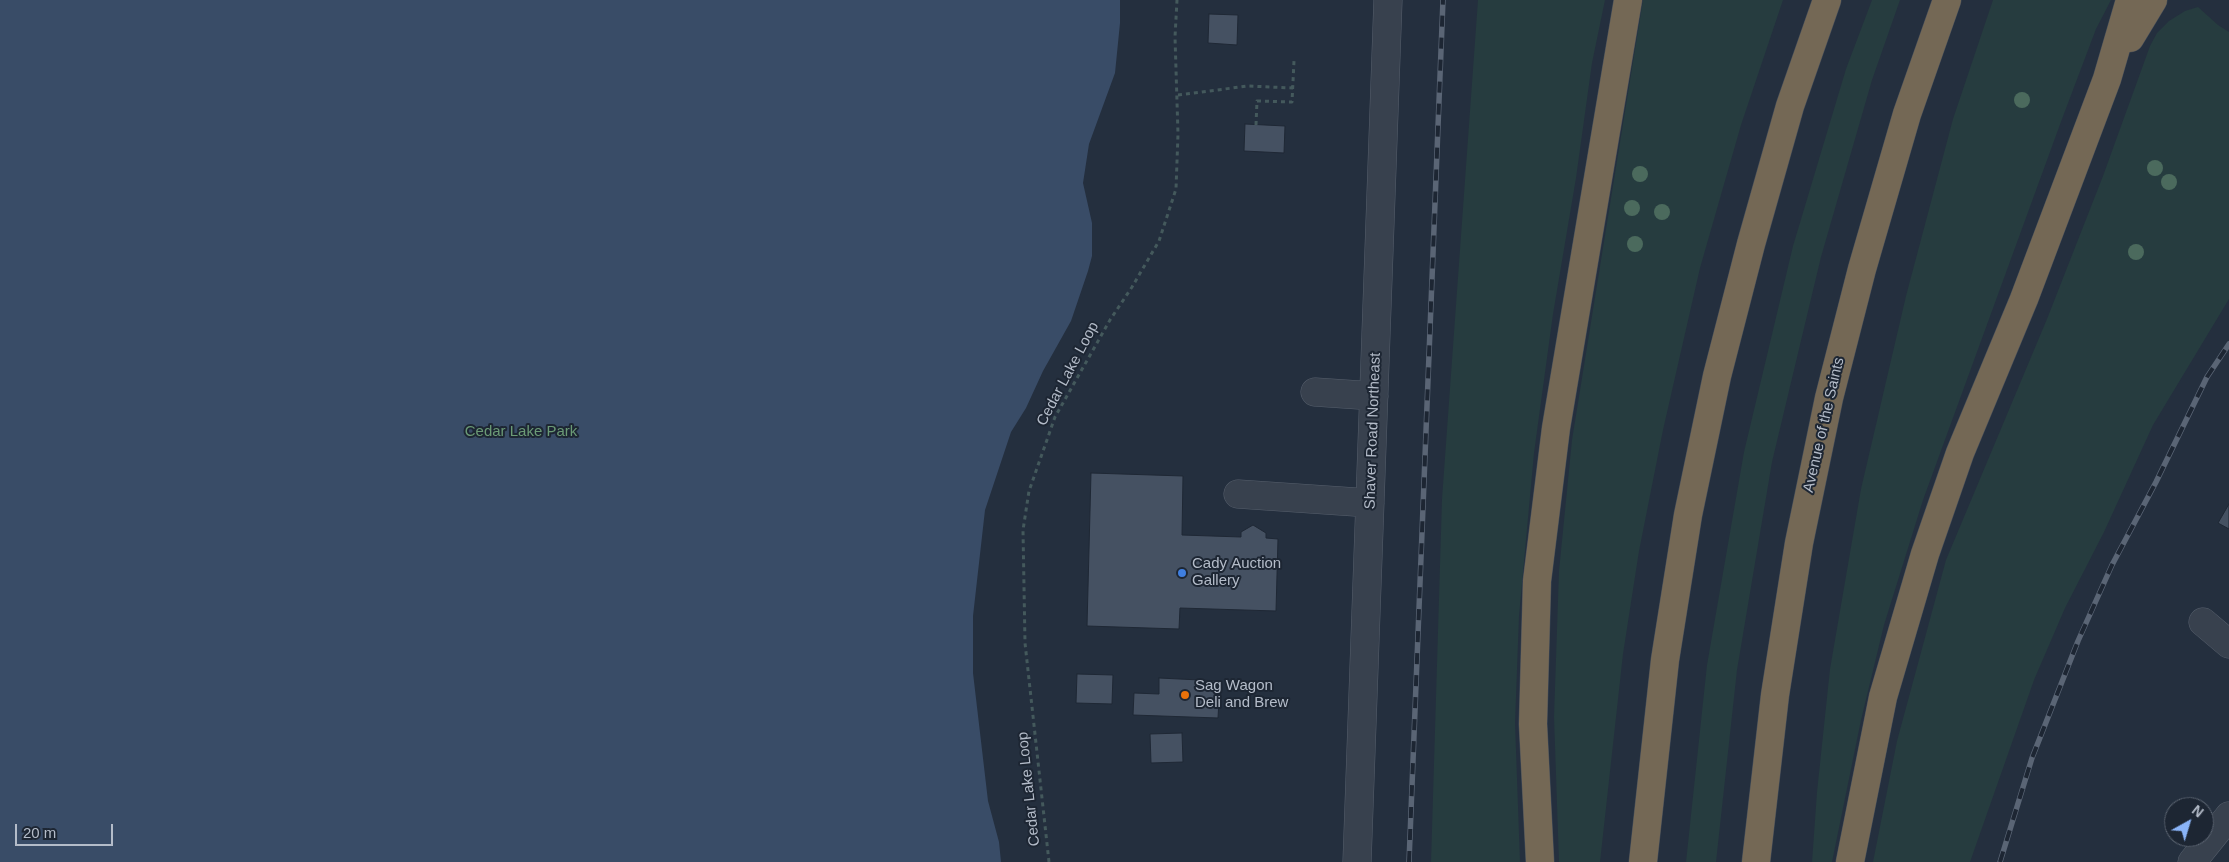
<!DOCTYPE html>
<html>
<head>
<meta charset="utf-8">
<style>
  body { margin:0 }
  #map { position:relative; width:2229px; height:862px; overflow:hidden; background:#242f3e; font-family:Arial,sans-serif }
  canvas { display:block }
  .north { position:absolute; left:2164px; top:797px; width:50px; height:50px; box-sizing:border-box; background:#1d2633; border:1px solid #59626f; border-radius:50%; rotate:39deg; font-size:14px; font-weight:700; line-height:20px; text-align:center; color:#b4bcc9 }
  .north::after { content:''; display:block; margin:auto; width:18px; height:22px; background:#8ab4f8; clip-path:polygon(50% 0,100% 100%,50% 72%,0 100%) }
  .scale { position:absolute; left:15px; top:824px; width:98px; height:22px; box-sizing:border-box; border:2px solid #b4bcc9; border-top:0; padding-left:6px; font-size:15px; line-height:18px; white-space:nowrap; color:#b4bcc9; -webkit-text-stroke:4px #1d2633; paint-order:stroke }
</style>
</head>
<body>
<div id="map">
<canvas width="2229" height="862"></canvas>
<div class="north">N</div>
<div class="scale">20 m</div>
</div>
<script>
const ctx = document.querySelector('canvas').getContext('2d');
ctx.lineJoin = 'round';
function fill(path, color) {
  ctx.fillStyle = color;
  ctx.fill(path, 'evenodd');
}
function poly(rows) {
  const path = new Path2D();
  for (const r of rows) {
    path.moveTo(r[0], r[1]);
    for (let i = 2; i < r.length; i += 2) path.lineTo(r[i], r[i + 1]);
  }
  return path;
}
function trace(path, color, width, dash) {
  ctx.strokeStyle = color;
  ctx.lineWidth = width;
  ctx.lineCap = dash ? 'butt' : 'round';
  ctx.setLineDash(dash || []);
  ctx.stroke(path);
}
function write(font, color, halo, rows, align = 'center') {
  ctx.font = font + ' Arial,sans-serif';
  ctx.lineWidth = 4;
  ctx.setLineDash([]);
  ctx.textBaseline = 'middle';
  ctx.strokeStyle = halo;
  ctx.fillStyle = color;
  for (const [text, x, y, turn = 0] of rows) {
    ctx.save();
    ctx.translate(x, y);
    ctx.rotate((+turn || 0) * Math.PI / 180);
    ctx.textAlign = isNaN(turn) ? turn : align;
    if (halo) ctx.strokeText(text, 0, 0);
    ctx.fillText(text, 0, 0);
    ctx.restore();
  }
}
const green = poly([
  [1478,0,1605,0,1592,63,1576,178,1553,314,1534,453,1519,616,1515,723,1520,862,1431,862,1442,499],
  [1643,0,1783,0,1741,125,1700,268,1663,430,1639,551,1623,654,1600,862,1559,862,1554,717,1559,571,1572,440],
  [1872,0,1900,0,1872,80,1821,257,1772,462,1737,670,1716,862,1686,862,1707,665,1744,452,1793,246,1846,69],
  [1993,0,2111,0,2096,29,2062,119,1923,500,1884,625,1861,720,1832,862,1812,862,1817,792,1830,669,1861,489,1906,296,1953,119],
  [2198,7,2218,25,2229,32,2229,299,2153,425,2104,532,2065,608,2034,680,1970,862,1873,862,1897,741,1946,560,2047,319,2103,176,2150,46,2157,33,2169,21,2185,11]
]);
const water = poly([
  [0,0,1120,0,1120,23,1115,73,1089,144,1083,183,1092,223,1092,256,1088,271,1071,321,1043,371,1026,408,1011,432,985,510,973,616,973,673,988,801,999,842,1001,862,0,862]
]);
const building = poly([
  [1209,14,1238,15,1237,45,1208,43,1209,14],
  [1245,124,1285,126,1284,153,1244,151,1245,124],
  [1091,473,1183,476,1182,535,1241,537,1241,532,1253,525,1266,533,1266,538,1278,539,1276,611,1180,608,1179,629,1087,626,1091,473],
  [2229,504,2229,529,2218,523,2229,504],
  [1077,674,1113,675,1112,704,1076,703,1077,674],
  [1159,678,1220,681,1218,718,1133,715,1134,693,1159,694,1159,678],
  [1182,733,1183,762,1151,763,1150,734,1182,733]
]);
const path = poly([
  [1178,95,1248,86,1293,88],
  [1256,125,1257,101,1292,102,1294,61],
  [1049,862,1025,643,1023,530,1029,491,1055,417,1110,320,1132,287,1159,241,1176,189,1178,134,1175,37,1177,0]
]);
const minor = poly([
  [1315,392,1374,396],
  [1238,494,1370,503],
  [2203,622,2229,644],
  [1357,862,1388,0],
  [2192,862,2229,816]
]);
const highway = poly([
  [2130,38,2153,0],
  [1540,862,1533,724,1537,581,1556,428,1628,0],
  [1643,862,1665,660,1688,515,1717,376,1751,244,1790,106,1827,0],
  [1756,862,1775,695,1799,543,1829,398,1862,269,1907,114,1947,0],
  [1850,862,1883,697,1925,554,1960,453,2024,299,2107,79,2130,0]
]);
const rail = poly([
  [1409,862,1443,0],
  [2000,862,2032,758,2078,641,2112,565,2156,482,2207,377,2229,344]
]);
const trees = [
  [2022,100],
  [2155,168],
  [1640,174],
  [2169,182],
  [1632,208],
  [1662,212],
  [1635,244],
  [2136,252]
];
const markers = [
  [1182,573,5,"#3f7fe0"],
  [1185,695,5,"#e8710a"]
];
const streetNames = [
  ["Cedar Lake Loop",1068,374,-62],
  ["Avenue of the Saints",1824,425,-77],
  ["Shaver Road Northeast",1373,431,-88],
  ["Cedar Lake Loop",1029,789,-96]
];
const parkNames = [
  ["Cedar Lake Park",521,432]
];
const poiNames = [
  ["Cady Auction",1192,564],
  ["Gallery",1192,581],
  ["Sag Wagon",1195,686],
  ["Deli and Brew",1195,703]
];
fill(green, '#263c3f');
fill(water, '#394c67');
fill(building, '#455162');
trace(building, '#1f2835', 1);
trace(minor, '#565f6c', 29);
trace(highway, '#434c59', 29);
trace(path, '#44595c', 3, [4, 4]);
trace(minor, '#38414e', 28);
trace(highway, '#746855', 28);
trace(rail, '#5a6575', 5.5);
trace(rail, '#1d2633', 4, [11]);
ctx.fillStyle = '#4b6a5d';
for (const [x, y] of trees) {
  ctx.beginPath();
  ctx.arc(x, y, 8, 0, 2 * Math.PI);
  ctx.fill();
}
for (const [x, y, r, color] of markers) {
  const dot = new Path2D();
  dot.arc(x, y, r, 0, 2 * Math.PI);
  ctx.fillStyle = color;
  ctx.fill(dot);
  trace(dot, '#1d2633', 2);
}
write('15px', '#b4bcc9', '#1d2633', streetNames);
write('15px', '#6b9a76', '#1d2633', parkNames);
write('15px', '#b4bcc9', '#1d2633', poiNames, 'left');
</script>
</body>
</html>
